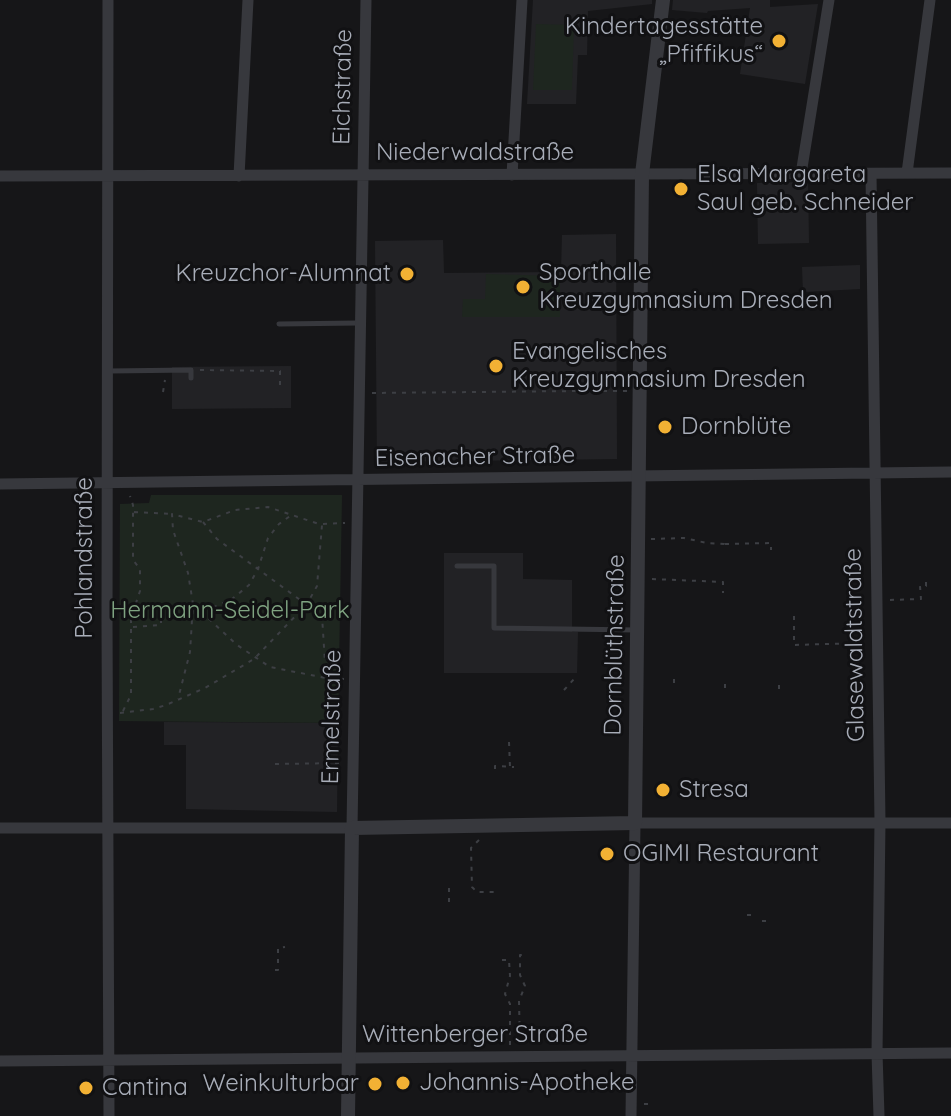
<!DOCTYPE html>
<html>
<head>
<meta charset="utf-8">
<style>
  body { margin:0 }
  canvas { display:block; background:#161618 }
</style>
</head>
<body>
<canvas width="951" height="1116"></canvas>
<script>
const ctx = document.querySelector('canvas').getContext('2d');
ctx.lineJoin = 'round';
function fill(path, color) {
  ctx.fillStyle = color;
  ctx.fill(path, 'evenodd');
}
function poly(rows) {
  const path = new Path2D();
  for (const r of rows) {
    path.moveTo(r[0], r[1]);
    for (let i = 2; i < r.length; i += 2) path.lineTo(r[i], r[i + 1]);
  }
  return path;
}
function trace(path, color, width, dash) {
  ctx.strokeStyle = color;
  ctx.lineWidth = width;
  ctx.lineCap = dash ? 'butt' : 'round';
  ctx.setLineDash(dash || []);
  ctx.stroke(path);
}
function write(font, color, halo, rows, align = 'center') {
  ctx.font = font + ' Quicksand,sans-serif';
  ctx.lineWidth = 6;
  ctx.setLineDash([]);
  ctx.textBaseline = 'middle';
  ctx.strokeStyle = halo;
  ctx.fillStyle = color;
  for (const [text, x, y, turn = 0] of rows) {
    ctx.save();
    ctx.translate(x, y);
    ctx.rotate((+turn || 0) * Math.PI / 180);
    ctx.textAlign = isNaN(turn) ? turn : align;
    if (halo) ctx.strokeText(text, 0, 0);
    ctx.fillText(text, 0, 0);
    ctx.restore();
  }
}
const built = poly([
  [533,0,652,0,652,4,588,11,587,55,578,55,576,104,527,104],
  [673,0,770,0,770,7,818,4,805,84,740,74,750,8,708,11,707,13,672,10],
  [808,182,809,243,758,244,757,183],
  [616,234,617,459,377,462,375,241,443,240,444,273,561,272,562,235],
  [860,265,860,289,803,292,802,267],
  [291,366,291,408,172,409,172,367],
  [444,553,523,553,523,579,572,580,572,632,578,632,577,673,444,673],
  [164,722,338,723,337,812,186,809,186,745,164,745]
]);
const green = poly([
  [536,24,574,25,572,90,533,90],
  [486,274,560,276,560,317,462,317,463,299,485,299],
  [151,495,342,495,338,723,119,721,120,504,149,503]
]);
const path = poly([
  [200,370,280,371,280,387,277,387],
  [593,391,628,391],
  [163,392,165,380],
  [372,393,579,391],
  [134,512,172,514],
  [203,522,217,539,322,616,326,678],
  [323,524,345,523],
  [651,539,684,538,707,543,724,544,723,550],
  [725,544,771,543,771,550],
  [652,579,723,582,723,593],
  [890,600,921,599,920,586,926,586,926,581,930,581],
  [194,605,237,645,270,667,326,678,344,679],
  [794,616,794,645,861,643],
  [133,627,161,625,161,605,214,607,232,599,249,585,258,569,268,538,279,524,290,516],
  [674,683,674,678],
  [725,688,725,681],
  [779,689,779,682],
  [564,690,575,678],
  [123,711,131,695,131,618,140,591,140,569,133,560,133,505,130,496],
  [120,713,153,709,166,705,205,688,254,659,307,604,317,586,322,525,268,507,235,510,203,522,172,514,173,530,188,573,193,604,190,652,178,699],
  [509,742,510,767],
  [275,764,342,763],
  [495,769,495,766,514,767],
  [479,840,471,848,472,887,477,892,494,892],
  [449,888,449,902],
  [747,915,753,915],
  [762,921,770,921],
  [502,960,509,960,510,976,505,994,510,1004,510,1045],
  [275,970,278,970,278,948,285,947],
  [520,1045,519,1001,525,986,520,975,520,955,526,955],
  [644,1104,652,1104]
]);
const service = poly([
  [279,324,358,323],
  [109,371,191,370,191,378],
  [457,566,494,566,494,628,637,630]
]);
const minor = poly([
  [108,0,107,619,109,1116],
  [907,173,930,0],
  [801,174,829,0],
  [871,174,880,822,877,1053,879,1116],
  [512,175,522,0],
  [0,176,951,173],
  [239,176,248,0],
  [0,484,951,472],
  [0,828,352,828,366,0],
  [0,1061,951,1053],
  [631,1116,635,823,951,823]
]);
const tertiary = poly([
  [348,1116,352,828,635,823,642,174,663,0]
]);
const markers = [
  [779,41,8,"#f2b134"],
  [681,189,8,"#f2b134"],
  [407,274,8,"#f2b134"],
  [523,287,8,"#f2b134"],
  [496,366,8,"#f2b134"],
  [665,427,8,"#f2b134"],
  [663,790,8,"#f2b134"],
  [607,854,8,"#f2b134"],
  [403,1083,8,"#f2b134"],
  [375,1084,8,"#f2b134"],
  [86,1088,8,"#f2b134"]
];
const poiNames = [
  ["Kindertagesstätte",763,27,"right"],
  ["„Pfiffikus“",763,55,"right"],
  ["Elsa Margareta",697,175],
  ["Saul geb. Schneider",697,203],
  ["Sporthalle",539,273],
  ["Kreuzgymnasium Dresden",539,301],
  ["Kreuzchor-Alumnat",391,274,"right"],
  ["Evangelisches",512,352],
  ["Kreuzgymnasium Dresden",512,380],
  ["Dornblüte",681,427],
  ["Stresa",679,790],
  ["OGIMI Restaurant",623,854],
  ["Johannis-Apotheke",419,1083],
  ["Weinkulturbar",359,1084,"right"],
  ["Cantina",102,1088]
];
const streetNames = [
  ["Eichstraße",343,87,-89],
  ["Niederwaldstraße",475,153],
  ["Eisenacher Straße",475,457,-1],
  ["Pohlandstraße",85,558,-90],
  ["Dornblüthstraße",615,645,-89],
  ["Glasewaldtstraße",855,645,-91],
  ["Ermelstraße",332,717,-89],
  ["Wittenberger Straße",475,1035]
];
const parkNames = [
  ["Hermann-Seidel-Park",230,611]
];
fill(built, '#222225');
fill(green, '#1e261f');
trace(path, '#3d3f44', 2, [4, 6]);
trace(service, '#37383d', 5);
trace(minor, '#37383d', 11);
trace(tertiary, '#37383d', 14);
for (const [x, y, r, color] of markers) {
  const dot = new Path2D();
  dot.arc(x, y, r, 0, 2 * Math.PI);
  ctx.fillStyle = color;
  ctx.fill(dot);
  trace(dot, '#111113', 3);
}
write('24px', '#a8adb8', '#111113', poiNames, 'left');
write('24px', '#a8adb8', '#111113', streetNames);
write('24px', '#7fa381', '#111113', parkNames);
</script>
</body>
</html>
